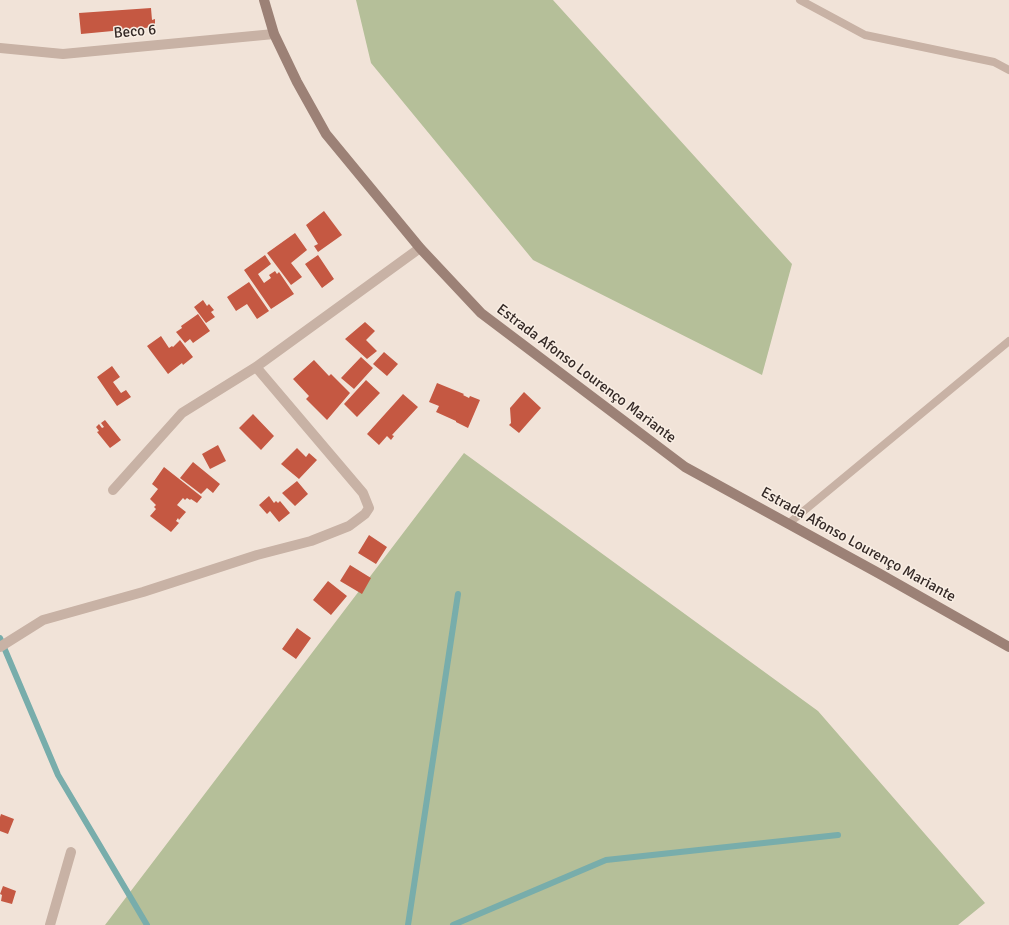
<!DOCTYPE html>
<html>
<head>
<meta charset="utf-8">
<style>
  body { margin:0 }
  canvas { display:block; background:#f1e3d8 }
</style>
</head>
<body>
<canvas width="1009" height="925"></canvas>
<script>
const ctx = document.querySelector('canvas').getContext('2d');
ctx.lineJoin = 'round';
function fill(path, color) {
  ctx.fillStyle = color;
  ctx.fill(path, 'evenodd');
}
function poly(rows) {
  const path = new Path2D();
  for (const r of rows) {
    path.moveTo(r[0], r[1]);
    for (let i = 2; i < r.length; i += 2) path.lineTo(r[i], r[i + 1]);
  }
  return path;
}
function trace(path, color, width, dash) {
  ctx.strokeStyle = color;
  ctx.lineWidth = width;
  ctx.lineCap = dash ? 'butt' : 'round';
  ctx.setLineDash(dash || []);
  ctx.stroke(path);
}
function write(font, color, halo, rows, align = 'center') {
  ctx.font = font + ' Signika,sans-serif';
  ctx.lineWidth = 3;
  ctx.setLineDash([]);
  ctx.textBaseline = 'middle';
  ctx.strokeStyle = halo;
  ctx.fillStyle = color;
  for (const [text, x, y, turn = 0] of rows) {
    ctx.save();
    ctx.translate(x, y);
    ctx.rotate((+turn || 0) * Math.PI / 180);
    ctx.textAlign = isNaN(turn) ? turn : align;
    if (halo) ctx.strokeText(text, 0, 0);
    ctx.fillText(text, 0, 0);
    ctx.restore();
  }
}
const green = poly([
  [356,0,553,0,792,264,762,375,533,260,371,63],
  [464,453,818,711,985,903,958,925,105,925]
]);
const stream = poly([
  [0,638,58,775,147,925],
  [408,925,458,594],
  [453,925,606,860,838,835]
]);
const building = poly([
  [151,8,152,20,155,19,155,27,81,34,79,13],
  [324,211,342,235,318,252,314,246,318,244,306,225],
  [295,233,307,250,291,263,302,277,291,285,267,253],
  [265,255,271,264,258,274,264,283,271,278,269,275,275,271,277,274,279,272,294,294,271,309,244,270],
  [318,255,334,279,322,288,305,264],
  [249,282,269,311,257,319,247,304,236,311,227,297],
  [203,300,207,306,209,304,214,310,211,312,215,317,206,323,194,307],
  [198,314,210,331,193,343,190,339,185,343,176,332,182,328,181,326],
  [365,322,375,331,366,340,377,351,367,359,345,339],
  [161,336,169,348,172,346,173,347,180,340,193,357,183,365,182,363,168,374,147,346],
  [384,352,398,364,387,376,373,364],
  [361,357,373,368,354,389,341,378],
  [314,360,329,376,331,374,350,393,327,420,306,399,309,396,293,379],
  [112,366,120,377,113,382,121,393,126,390,131,397,117,406,97,377],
  [366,380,380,393,357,417,344,404],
  [437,383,464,394,463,395,469,398,470,396,480,400,468,428,456,422,456,421,436,412,439,406,429,402],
  [524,392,541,408,519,433,509,425,511,423,510,408],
  [403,394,418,407,392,435,394,436,391,440,387,436,379,445,367,434],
  [253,414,274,436,261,450,239,428],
  [105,420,121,440,110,448,97,432,99,431,96,427,99,424,102,428,104,427,101,423],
  [218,445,226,461,210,469,202,454],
  [297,448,306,457,309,453,317,460,299,479,281,464],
  [193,462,220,484,213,493,207,488,201,494,180,478],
  [164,467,202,497,197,503,191,499,190,500,187,498,185,500,183,498,177,505,186,512,179,520,178,518,176,521,179,523,171,532,150,516,156,509,154,507,156,505,150,499,158,489,152,484],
  [297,481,308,494,295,506,282,493],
  [269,496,274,503,276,501,278,503,280,501,290,513,279,522,270,511,267,514,259,505],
  [369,535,387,547,376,564,358,553],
  [350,565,371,578,362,594,340,581],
  [328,581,347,596,331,615,313,600],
  [297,628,311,638,296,659,282,649],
  [1,814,14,819,8,834,0,831,0,817],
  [3,886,16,891,12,904,1,901,2,895,0,894]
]);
const lane = poly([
  [800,0,865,35,994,62,1009,70],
  [788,524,1009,341]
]);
const street = poly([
  [0,48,63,54,274,34],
  [113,490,182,413,256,367,420,248],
  [0,647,43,620,143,592,257,555,311,541,349,526,365,514,369,508,363,493,256,367],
  [50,925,71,852]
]);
const secondary = poly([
  [264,0,274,34,297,82,326,134,420,248,481,313,685,467,880,574,1009,647]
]);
const streetNames = [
  ["Beco 6",135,32,-5],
  ["Estrada Afonso Lourenço Mariante",586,374,37],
  ["Estrada Afonso Lourenço Mariante",858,545,29]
];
fill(green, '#b5bf99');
trace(stream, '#78adab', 6);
fill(building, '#c55842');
trace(lane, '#c8b2a5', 8);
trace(street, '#c8b2a5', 10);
trace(secondary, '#9c8176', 10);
write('15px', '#342926', '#f9eee4', streetNames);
</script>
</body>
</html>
